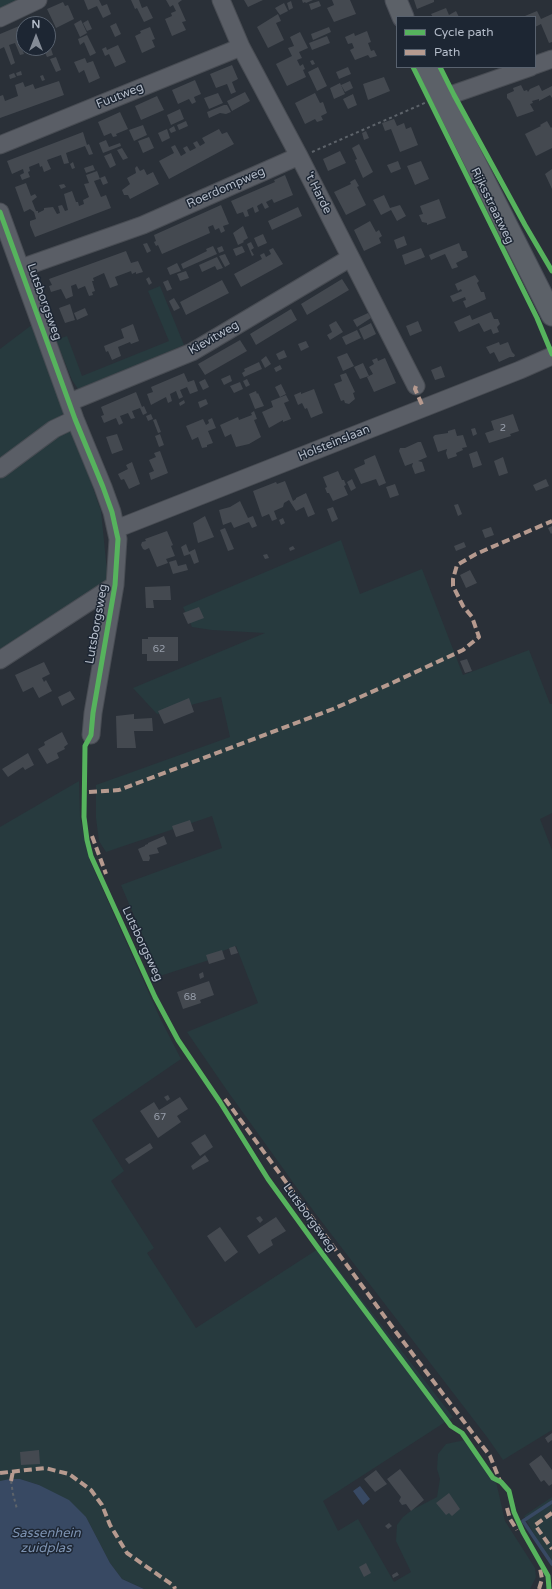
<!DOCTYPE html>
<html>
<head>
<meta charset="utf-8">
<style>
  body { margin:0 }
  #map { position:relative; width:552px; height:1589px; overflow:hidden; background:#2a3038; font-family:"Varela Round",sans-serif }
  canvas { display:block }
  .legend { position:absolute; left:396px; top:16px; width:140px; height:52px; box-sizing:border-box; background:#1d2633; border:1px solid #59626f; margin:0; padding:5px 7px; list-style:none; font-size:12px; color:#b4bcc9 }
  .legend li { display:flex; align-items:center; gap:8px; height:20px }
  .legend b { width:20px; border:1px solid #59626f }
  .north { position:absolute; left:16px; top:16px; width:40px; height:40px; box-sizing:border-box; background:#1d2633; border:1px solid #59626f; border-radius:50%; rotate:0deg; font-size:11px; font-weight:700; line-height:16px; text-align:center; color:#b4bcc9 }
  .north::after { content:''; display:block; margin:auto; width:14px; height:18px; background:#848b96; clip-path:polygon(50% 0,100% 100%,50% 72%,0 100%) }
</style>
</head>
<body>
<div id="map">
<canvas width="552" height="1589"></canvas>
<ul class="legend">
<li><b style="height:5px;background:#56b35d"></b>Cycle path</li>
<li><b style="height:5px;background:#b69a8f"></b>Path</li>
</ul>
<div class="north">N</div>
</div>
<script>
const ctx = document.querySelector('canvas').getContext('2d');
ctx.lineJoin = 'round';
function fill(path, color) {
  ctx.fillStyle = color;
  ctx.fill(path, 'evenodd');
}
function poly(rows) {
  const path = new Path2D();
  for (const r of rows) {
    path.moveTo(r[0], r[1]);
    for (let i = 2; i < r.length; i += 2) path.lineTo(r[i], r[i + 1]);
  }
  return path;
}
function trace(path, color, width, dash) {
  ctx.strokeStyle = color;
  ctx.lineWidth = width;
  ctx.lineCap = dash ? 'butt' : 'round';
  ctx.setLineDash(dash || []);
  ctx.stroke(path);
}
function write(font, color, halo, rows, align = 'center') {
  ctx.font = font + ' "Varela Round",sans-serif';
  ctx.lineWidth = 3;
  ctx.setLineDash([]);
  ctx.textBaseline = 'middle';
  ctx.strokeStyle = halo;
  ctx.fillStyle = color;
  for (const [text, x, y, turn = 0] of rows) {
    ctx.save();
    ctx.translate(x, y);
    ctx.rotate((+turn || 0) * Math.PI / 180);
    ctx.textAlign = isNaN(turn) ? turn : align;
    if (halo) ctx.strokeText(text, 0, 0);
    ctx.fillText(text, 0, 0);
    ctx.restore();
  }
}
const green = poly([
  [0,0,28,0,0,12],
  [160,286,184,345,78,389,72,380,56,340,67,336,82,376,169,341,148,291],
  [33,324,64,413,52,424,0,463,0,349],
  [72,427,101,511,108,581,0,652,0,474],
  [341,540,360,594,422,569,463,675,529,650,550,704,552,704,552,813,540,819,552,850,552,1430,503,1460,487,1437,315,1213,226,1089,187,1032,258,1003,236,946,209,956,209,960,160,976,121,885,222,848,212,816,106,852,99,841,96,818,96,785,230,737,221,697,157,714,133,688,265,633,212,630,192,627,183,607],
  [79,781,80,817,90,861,160,1018,181,1059,92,1120,124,1171,111,1181,154,1248,147,1253,196,1328,321,1247,453,1417,323,1501,338,1531,358,1519,394,1582,411,1572,396,1541,397,1525,403,1517,412,1510,437,1497,440,1479,437,1469,438,1454,446,1444,465,1440,485,1468,495,1477,505,1521,535,1568,536,1577,530,1589,144,1589,122,1579,110,1563,86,1517,39,1485,20,1479,0,1481,0,827],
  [552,1497,552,1566,524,1516]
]);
const water = poly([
  [10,1479,20,1479,39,1485,69,1500,86,1517,110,1563,122,1579,144,1589,0,1589,0,1481],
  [360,1486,370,1499,363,1505,353,1491]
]);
const stream = poly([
  [552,1502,523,1521,552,1564]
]);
const building = poly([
  [84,0,99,0,102,6,107,4,111,14,103,18,97,6,88,10],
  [131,0,139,0,142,8,147,6,153,18,144,22,137,8,135,9],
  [166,0,182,0,178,3,186,21,182,22,186,30,172,36,165,19,172,16,171,13,176,11,173,5,170,7],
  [244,0,263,0,248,7],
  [302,0,313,0,306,3,305,2,303,3],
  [332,0,350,0,356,14,334,22,327,8,334,5],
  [414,0,434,0,434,2,417,9],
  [291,1,293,8,289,10,287,3],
  [319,1,321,6,311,10,309,4],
  [63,2,65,6,68,5,74,19,56,28,47,9],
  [284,3,288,11,280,15,275,8],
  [446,8,449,15,456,11,459,17,433,17,431,14],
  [537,11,541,19,552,14,552,42,549,43,541,24,535,27,535,17,526,17,525,16],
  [278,14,281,21,276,23,284,40,268,48,257,27],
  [81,20,87,33,80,37,74,24],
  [88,20,92,29,87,31,83,23],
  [116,23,121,34,115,37,110,26],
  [24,24,24,39,19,41,24,54,20,55,15,43,9,45,15,63,11,65,4,47,0,49,0,34],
  [150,27,155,39,152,40,155,47,142,53,135,36,141,33,140,31],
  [329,27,331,32,313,40,311,34],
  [367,31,371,42,368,43,371,51,374,50,377,56,370,58,368,55,355,60,350,50,354,48,352,43,348,44,345,37,354,33,355,36],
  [300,32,308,48,299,52,302,58,297,60,300,66,303,64,305,69,303,70,306,77,287,86,276,64,292,56,288,48,294,46,290,37],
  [87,35,96,53,90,56,84,42,80,45,78,39],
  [327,36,330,43,312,50,309,43],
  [48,39,53,55,47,57,43,48,48,48],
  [118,45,126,62,115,67,109,54,105,56,102,49,106,47,107,50],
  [56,57,61,70,56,72,50,59],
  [85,58,87,63,93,61,100,78,89,83,84,70,79,73,74,62],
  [313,60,315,64,312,65,310,61],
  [232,65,238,79,232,82,236,92,231,94,227,84,216,88,210,74],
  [318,67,327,86,317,91,308,72],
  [348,67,351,74,339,79,336,72],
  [21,71,22,75,17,76,16,73],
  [14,73,16,77,10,79,9,75],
  [43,75,45,80,42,81,40,76],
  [384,77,390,91,368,100,363,84],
  [195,80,201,94,194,97,196,102,192,104,189,99,178,104,172,90],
  [59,81,64,95,0,118,0,96,3,95,5,101,18,96,15,85,23,82,25,87,33,84,35,89],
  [350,81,353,88,345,92,341,85],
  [340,83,345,94,334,99,330,88],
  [521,85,524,91,527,90,528,92,530,89,539,85,542,91,552,86,552,98,550,95,539,101,539,99,532,101,533,103,530,104,534,111,517,117,510,101,507,98,507,94,514,91,513,88],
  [245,92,250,101,232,111,227,101],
  [218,93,223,103,209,109,204,98],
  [315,93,320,103,323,102,327,113,321,116,323,120,317,122,315,119,305,124,295,103],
  [353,94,357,105,348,109,343,99],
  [157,96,164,110,141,120,135,106],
  [224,105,227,105,231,112,226,114,220,113,209,118,207,112],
  [180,109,184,119,171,125,167,115],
  [120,112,128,129,116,134,117,136,113,137,111,133,104,136,98,122],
  [394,119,397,126,404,123,406,129,411,127,418,145,400,152,391,129,385,131,382,123],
  [186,121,188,126,179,130,177,125],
  [547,121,551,128,552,127,552,148,536,156,525,134,541,126,540,125],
  [143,125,147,135,134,141,129,130],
  [174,126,176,131,171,133,169,129],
  [167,129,170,138,162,142,158,133],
  [219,129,222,134,227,132,234,144,169,179,159,161,174,153,171,147,175,145,181,156,186,153,183,148,187,146,190,151,196,148,193,143,197,141,200,146,205,143,202,138],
  [366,131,369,138,364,140,362,133],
  [83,132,87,145,89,144,93,154,89,155,85,146,66,153,69,163,64,164,61,155,47,160,51,169,44,172,42,166,40,167,39,163,29,167,30,171,28,172,30,177,22,180,20,175,24,173,23,169,12,174,7,161],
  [149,137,154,148,143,153,138,141],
  [106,140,109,147,120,143,121,146,103,153,99,143],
  [359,144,373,172,363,178,355,160,357,159,352,148],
  [122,148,128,158,123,160,117,150],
  [340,151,346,163,328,171,323,159],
  [111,153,116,165,110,168,104,156],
  [398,161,401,169,391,173,387,165],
  [421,161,429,179,415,185,407,166],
  [73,162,75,168,72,169,70,164],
  [93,165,95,170,86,173,84,168],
  [137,166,140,171,144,169,147,175,153,172,159,184,130,199,128,195,124,195,122,190,130,184,127,178,136,173,135,168],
  [552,169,552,189,545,174],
  [97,171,100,179,94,181,101,197,106,195,111,208,35,237,30,225,30,221,36,219,34,212,30,209,24,212,15,187,26,183,31,196,35,194,37,197,32,201,36,211,38,211,38,213,44,210,44,208,53,207,57,214,60,213,58,206,62,205,65,211,68,210,64,194,72,191,76,202,78,202,79,206,84,204,83,200,89,197,84,184,89,183,86,175],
  [285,175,293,195,274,203,272,199,266,202,269,207,265,209,262,203,257,206,259,211,255,213,253,207,247,210,249,216,245,217,243,212,237,214,231,201,275,182,274,180],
  [105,176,108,183,103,185,100,178],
  [355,179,359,186,357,187,366,205,346,215,334,192,351,184,350,182],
  [64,184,66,187,61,189,59,185],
  [384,195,390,208,400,205,406,216,397,221,391,210,381,215,373,200],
  [439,199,446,218,427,225,427,223,422,222,419,215,423,214,420,206],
  [221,205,229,224,223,226,225,231,221,233,219,228,215,230,213,225,208,227,210,233,162,254,158,245,156,246,154,242,156,241,154,235],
  [298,207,302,216,272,230,268,221],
  [370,221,376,232,379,230,382,236,379,238,381,243,364,251,354,230],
  [243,226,248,238,243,241,244,242,238,245,233,233],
  [263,234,267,243,258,247,254,238],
  [404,236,407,245,397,249,394,240],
  [251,242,254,248,251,250,254,255,252,256,247,244],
  [147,243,151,251,147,253,143,244],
  [459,243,462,251,466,251,468,257,456,263,458,267,452,269,445,254,431,260,429,255],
  [213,246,217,254,183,269,181,264,207,251,206,249],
  [222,246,224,251,219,253,217,248],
  [242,246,245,252,236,256,233,249],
  [273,248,283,264,241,287,234,274,262,259,260,255,264,253,266,257,271,254,269,250],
  [421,248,425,257,405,265,402,255],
  [126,251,131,263,138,261,143,272,136,274,136,272,132,274,131,271,115,277,118,285,110,288,104,273,93,278,94,281,92,281,95,291,92,292,93,295,89,296,85,286,78,289,76,284,71,286,73,296,66,299,61,289,51,292,49,286,52,285,49,279],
  [225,254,230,264,225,267,219,256],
  [217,257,223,268,217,270,215,266,202,272,199,265],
  [177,263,181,271,170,275,167,268],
  [186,271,189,278,180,281,177,274],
  [475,275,479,281,477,283,481,292,484,292,486,299,466,308,463,301,466,300,465,297,453,302,450,296,462,291,461,289,458,291,455,284],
  [149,277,152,283,149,285,146,279],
  [342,279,349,290,307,315,301,304],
  [168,280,172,289,167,291,163,282],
  [222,280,229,293,186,315,180,302],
  [174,298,180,308,174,311,169,301],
  [70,304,75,320,65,323,59,308],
  [85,308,88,315,77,320,74,313],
  [291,309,297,320,256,345,250,334],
  [491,312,494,319,498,319,500,324,497,327,499,332,493,334,491,329,484,332,479,323,459,332,454,322,470,315,472,320],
  [368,313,371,318,357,327,353,320],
  [336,321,343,332,330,340,327,335,332,332,329,325],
  [418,321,422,331,410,336,406,326],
  [371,323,376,334,364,340,359,329],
  [133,324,139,341,131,344,130,342,118,347,121,356,112,360,108,351,106,352,104,346,124,338,121,329],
  [357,330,361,338,346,345,342,337],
  [240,340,247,351,205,375,198,364],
  [306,341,309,347,301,351,298,344],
  [499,342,500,345,508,342,512,352,515,355,514,357,510,357,499,362,494,352,490,354,486,347],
  [284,350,287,357,279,360,276,354],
  [347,353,354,366,343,371,337,357],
  [266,356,271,364,265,368,261,360],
  [377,358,378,361,385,358,396,383,374,392,367,377,373,374,369,367,374,364,372,360],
  [259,362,262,369,244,377,242,373,245,371,244,369],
  [363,363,369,376,360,379,354,367],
  [280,365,282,369,276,372,274,368],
  [441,366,445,377,435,380,431,370],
  [184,373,188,382,194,380,198,391,190,394,187,387,180,390,183,397,179,399,176,391,170,394,172,401,168,403,166,397,151,405,147,394,153,392,151,387],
  [346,373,355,392,353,393,355,399,349,404,345,403,344,400,341,401,334,384,342,381,340,375],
  [230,375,232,381,224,385,221,379],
  [205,379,209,387,203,390,199,382],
  [247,379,250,385,246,387,243,381],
  [240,382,243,389,234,393,230,386],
  [281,384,286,394,280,397,275,387],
  [314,389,323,413,311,418,307,408,305,409,302,403,298,405,294,395,301,392,301,394],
  [256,391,257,394,258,393,264,406,255,409,249,394],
  [136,392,142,407,144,406,147,413,143,415,140,408,132,411,135,418,131,419,128,413,120,416,123,423,119,425,116,418,104,423,101,416,104,415,101,407],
  [286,395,289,401,284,403,291,419,283,422,283,420,269,428,262,412,273,407,271,401],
  [206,399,208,404,200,408,198,402],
  [184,400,185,403,180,406,179,403],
  [254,411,257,419,254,420,261,437,249,444,236,447,231,434,225,437,220,425,238,417,239,420,252,415,251,413],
  [151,414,153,419,148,421,146,416],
  [513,414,519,431,510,434,511,436,489,443,485,433,494,430,491,421],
  [212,418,216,428,208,431,213,443,207,445,207,447,202,448,198,437,192,440,186,426,203,419,206,425,209,423,208,420],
  [156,419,161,432,158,433,153,420],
  [475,428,477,434,473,436,471,429],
  [455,429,457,436,463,435,467,447,462,448,463,450,456,453,457,456,448,459,446,453,447,449,438,452,433,437,435,435,448,433,448,431],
  [117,434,123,450,112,454,106,437],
  [160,434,164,445,159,447,155,436],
  [418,442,421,442,427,457,418,461,422,462,425,471,415,474,412,466,413,463,405,466,399,451,400,448,405,448],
  [160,451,168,473,151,480,149,473,154,471,149,460,156,457,154,453],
  [477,451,482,465,473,468,469,454],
  [375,455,386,483,379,486,376,479,361,484,354,469,365,464,364,460],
  [503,457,508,473,499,476,494,461],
  [132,462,140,484,129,489,124,479,121,480,118,474,128,469,126,465],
  [338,471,342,480,344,480,346,485,344,486,348,495,333,501,329,493,327,493,325,488,327,487,323,477],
  [352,479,356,488,351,491,347,482],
  [546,479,549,486,536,491,533,485],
  [285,481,293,501,296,499,296,498,306,493,315,514,308,517,304,507,296,511,289,500,284,503,283,507,274,511,277,519,272,521,269,514,262,517,253,491,276,482,277,484],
  [395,484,399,495,390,498,386,487],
  [240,501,248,518,253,516,257,526,252,528,249,522,234,528,231,522,223,525,219,510,230,507],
  [458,504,462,514,458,516,454,505],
  [333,507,338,519,332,522,327,509],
  [205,516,214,537,198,543,193,523],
  [283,518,285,523,281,525,279,520],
  [552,526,552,533,551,534,548,528],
  [491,527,494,535,485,538,482,530],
  [225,528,234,549,228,551,220,530],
  [167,531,173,545,171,546,175,556,166,559,168,563,157,567,149,548,145,550,143,549,141,545,142,542,146,541,145,539],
  [464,542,466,547,456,551,454,546],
  [186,544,189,552,195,549,199,562,194,564,190,554,184,556,181,547],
  [293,546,295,549,290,551,289,548],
  [267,554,269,558,265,559,263,555],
  [176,560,178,566,186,564,188,570,173,574,169,562],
  [470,570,477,583,466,588,460,575],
  [170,586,171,600,153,600,154,608,146,608,145,587],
  [199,607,204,618,188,624,183,613],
  [148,637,178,637,178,661,147,661,147,654,142,654,142,639,148,639],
  [467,659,472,671,465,673,460,661],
  [44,662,50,674,42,678,44,682,46,680,52,691,39,698,33,687,23,692,15,675],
  [70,691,75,699,62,706,58,697],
  [189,698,194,712,164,724,158,711],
  [134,714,134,719,152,718,153,731,134,731,136,748,117,748,116,716],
  [62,732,68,744,64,747,65,749,57,753,59,758,47,764,38,749,45,745,44,742],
  [28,753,34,765,25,770,23,767,8,777,2,769],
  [190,820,194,831,176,837,172,826],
  [164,836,167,844,157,848,159,853,149,855,150,858,149,861,143,861,138,849,145,846,145,845,148,844,148,843],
  [235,946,238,953,231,955,229,948],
  [222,950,225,959,209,964,206,955],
  [203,972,204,977,200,979,199,974],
  [209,981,214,995,200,1000,201,1003,183,1009,177,992],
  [168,1095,170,1099,167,1101,164,1097],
  [180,1097,188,1109,177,1116,181,1122,158,1138,140,1111,154,1102,159,1110],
  [205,1134,213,1147,200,1156,191,1143],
  [150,1143,153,1148,129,1164,125,1159],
  [205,1155,209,1161,193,1170,191,1166],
  [260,1216,263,1220,260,1223,256,1218],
  [276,1217,286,1231,271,1240,273,1245,259,1254,247,1236],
  [220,1227,238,1252,225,1262,207,1236],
  [552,1433,552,1440,548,1443,545,1438],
  [39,1450,40,1464,21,1465,20,1452],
  [541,1455,552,1470,552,1484,549,1486,544,1480,541,1482,529,1464],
  [400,1469,424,1500,411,1511,406,1504,402,1505,399,1501,401,1497,387,1479],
  [376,1470,387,1484,375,1492,364,1479],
  [449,1493,460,1509,452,1516,449,1513,446,1515,436,1503],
  [389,1523,392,1526,388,1529,385,1526],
  [366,1563,371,1573,364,1577,359,1567],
  [397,1572,399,1575,393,1578,392,1575]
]);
const path = poly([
  [312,152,427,102],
  [11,1481,13,1494,17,1509]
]);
const minor = poly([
  [221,0,241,47,299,156,416,386],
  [0,18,38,0],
  [535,65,552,59],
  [442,98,531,67],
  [0,145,241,47],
  [0,212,75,419,103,487,112,512,118,539,115,585,93,713,91,735],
  [21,268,143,225,299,156],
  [70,402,192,352,350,258],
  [0,469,54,429,75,419],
  [116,529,520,370,552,356],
  [0,660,115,585]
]);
const major = poly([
  [396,0,403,17],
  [427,67,552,315]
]);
const quiet = poly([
  [416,386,415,389,423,407],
  [89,792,119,790,143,781,333,709,392,683,463,650,479,637,472,617,463,606,453,586,453,579,457,565,476,554,552,521],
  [92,836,106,874],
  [225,1099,393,1328,490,1456,500,1481],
  [0,1473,45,1468,69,1474,91,1490,102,1505,110,1525,127,1553,174,1586,175,1589],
  [11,1481,13,1471],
  [507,1508,510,1519,517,1530],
  [552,1513,535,1525,552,1549],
  [539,1589,542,1579,540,1568]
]);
const cycleway = poly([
  [413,67,537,318,552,354],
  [440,67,454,95,525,225,552,271],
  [0,212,75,419,103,487,112,512,118,539,115,585,93,713,91,735,85,746,84,817,87,840,91,856,155,997,178,1040,220,1102,268,1179,318,1248,451,1426,462,1433,493,1478,501,1482,509,1491,514,1512,523,1532,548,1576,549,1589]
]);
const numberNames = [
  ["2",503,428],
  ["62",159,649],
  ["68",190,997],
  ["67",160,1117]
];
const streetNames = [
  ["Fuutweg",120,96,-22],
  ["Roerdompweg",226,188,-24],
  ["'t Harde",318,193,63],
  ["Rijksstraatweg",492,206,64],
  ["Lutsborgsweg",44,302,70],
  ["Kievitweg",214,338,-30],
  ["Holsteinslaan",334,443,-22],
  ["Lutsborgsweg",97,624,-80],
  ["Lutsborgsweg",142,944,65],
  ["Lutsborgsweg",309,1218,54]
];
const waterNames = [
  ["Sassenhein",46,1534],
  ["zuidplas",46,1549]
];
fill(green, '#273a3e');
fill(water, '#384963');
trace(stream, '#384963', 3.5);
fill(building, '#444950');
trace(minor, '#484c53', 19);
trace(major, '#484c55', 23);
trace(path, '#5d636a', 2, [3, 3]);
trace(minor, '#5a5e66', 17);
trace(major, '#5c6168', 21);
trace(quiet, '#b69a8f', 4, [8, 4]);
trace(cycleway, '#56b35d', 5);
write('10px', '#989fab', null, numberNames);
write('12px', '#b4bcc9', '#1d2633', streetNames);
write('italic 13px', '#7c92b1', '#1d2633', waterNames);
</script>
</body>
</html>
